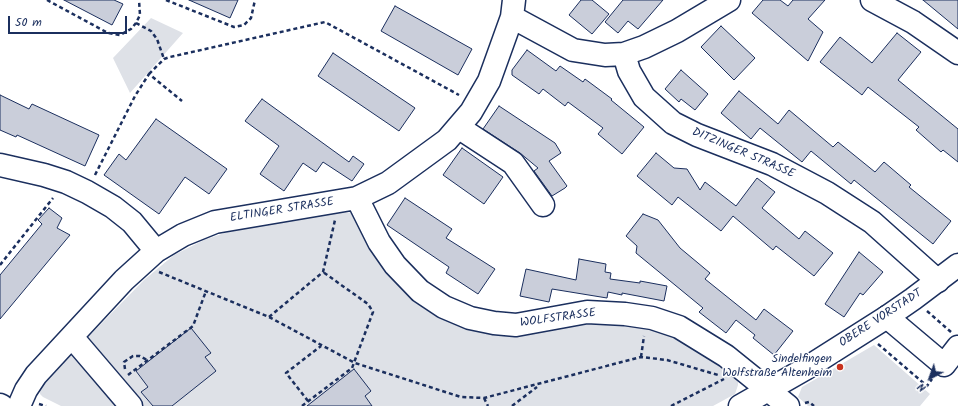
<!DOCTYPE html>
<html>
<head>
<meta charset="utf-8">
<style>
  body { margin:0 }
  #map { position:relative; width:958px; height:406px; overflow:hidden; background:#fff; font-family:Kalam,sans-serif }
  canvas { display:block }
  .north { position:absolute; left:910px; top:358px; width:40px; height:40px; -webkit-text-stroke:3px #fff; paint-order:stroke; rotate:221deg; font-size:11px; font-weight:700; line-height:16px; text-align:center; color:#1b2f5e }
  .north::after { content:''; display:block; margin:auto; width:14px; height:18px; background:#1b2f5e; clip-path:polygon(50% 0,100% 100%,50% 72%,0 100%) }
  .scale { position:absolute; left:8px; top:16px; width:119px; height:18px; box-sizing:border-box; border:2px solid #1b2f5e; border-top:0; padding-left:5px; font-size:12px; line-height:14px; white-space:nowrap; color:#1b2f5e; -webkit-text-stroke:3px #fff; paint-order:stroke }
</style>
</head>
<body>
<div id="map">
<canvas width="958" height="406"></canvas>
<div class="north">N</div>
<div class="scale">50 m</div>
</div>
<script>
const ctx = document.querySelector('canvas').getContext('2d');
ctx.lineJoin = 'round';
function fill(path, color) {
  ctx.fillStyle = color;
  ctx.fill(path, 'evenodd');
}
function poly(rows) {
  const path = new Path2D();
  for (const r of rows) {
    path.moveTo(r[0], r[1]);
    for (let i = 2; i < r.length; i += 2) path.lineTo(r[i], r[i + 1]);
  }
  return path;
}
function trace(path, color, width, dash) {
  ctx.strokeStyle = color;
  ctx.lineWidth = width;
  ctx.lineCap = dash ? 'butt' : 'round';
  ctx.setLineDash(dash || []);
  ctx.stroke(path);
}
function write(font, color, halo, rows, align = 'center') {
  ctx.font = font + ' Kalam,sans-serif';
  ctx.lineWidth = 3;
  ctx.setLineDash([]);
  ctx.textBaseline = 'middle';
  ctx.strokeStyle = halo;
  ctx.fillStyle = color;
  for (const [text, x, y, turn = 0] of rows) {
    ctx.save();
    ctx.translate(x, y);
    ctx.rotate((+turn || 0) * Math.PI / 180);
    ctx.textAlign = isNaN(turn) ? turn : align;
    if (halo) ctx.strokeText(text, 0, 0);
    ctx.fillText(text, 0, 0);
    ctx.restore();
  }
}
const green = poly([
  [151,18,183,33,130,93,113,58],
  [340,212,355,213,414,298,549,328,613,322,650,329,677,338,703,351,738,379,738,385,735,394,713,406,61,406,43,397,40,394,40,388,44,382,144,280,174,255,204,240,239,228],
  [874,345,930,394,920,406,808,406,798,397,802,387]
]);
const building = poly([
  [64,0,114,0,123,4,112,25,64,0],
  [189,0,238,0,230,18,189,0],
  [581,0,592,0,609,14,592,34,569,15,581,0],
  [623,0,663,0,638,29,628,21,618,33,605,22,623,0],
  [763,0,780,0,788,6,793,0,825,0,808,19,823,32,808,61,752,13,763,0],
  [923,0,958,0,958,29,923,0],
  [395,6,472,49,458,75,381,31,395,6],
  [721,26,755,58,734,80,701,47,721,26],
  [897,33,921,52,898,80,958,129,958,162,943,150,941,152,916,130,919,127,868,87,862,95,820,62,840,37,872,63,897,33],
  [527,50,556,71,560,66,583,82,585,79,612,99,611,100,644,127,622,154,598,134,603,128,568,102,565,106,543,89,539,94,512,75,512,70,527,50],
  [333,53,415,108,399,131,318,76,333,53],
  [681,70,708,94,695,110,681,99,679,102,665,89,681,70],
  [739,91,778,124,789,110,833,147,838,142,875,172,884,162,911,185,909,187,951,221,933,244,854,180,851,184,811,151,802,162,760,128,751,139,721,113,739,91],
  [0,95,29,109,32,104,99,135,85,166,17,135,16,137,0,130,0,95],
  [262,99,349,162,353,156,364,164,352,181,323,162,316,172,303,163,284,191,260,174,279,146,245,121,262,99],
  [499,106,555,143,561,153,549,161,567,186,565,188,552,196,534,171,538,168,520,153,483,129,499,106],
  [156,119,227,169,209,194,185,177,159,214,104,175,119,154,126,160,156,119],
  [462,148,503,177,484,204,443,175,462,148],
  [656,153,674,168,687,169,700,190,705,182,736,206,757,178,775,192,762,208,799,239,805,231,833,253,814,276,776,246,773,250,733,216,721,231,678,197,672,205,637,176,656,153],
  [405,198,452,229,446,238,495,269,478,294,446,273,449,267,387,225,405,198],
  [49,208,62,218,57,228,70,235,0,319,0,275,42,224,38,220,49,208],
  [643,214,658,220,680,248,710,273,705,279,756,320,764,309,793,331,774,355,753,338,755,335,736,320,726,333,699,312,703,308,636,253,637,246,626,236,643,214],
  [859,252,883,272,863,295,860,293,844,317,825,304,859,252],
  [579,259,606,264,605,272,611,273,610,279,640,283,640,281,667,286,664,301,622,293,622,295,608,292,607,298,552,289,549,302,520,296,526,269,576,280,579,259],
  [191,328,211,353,205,357,216,371,172,406,153,406,141,392,148,387,136,371,191,328],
  [354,369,371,391,365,396,372,406,307,406,354,369]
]);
const path = poly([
  [47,0,108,33,120,35,131,29,136,23,140,15,139,0],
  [166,0,234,27,244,25,251,18,255,0],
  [136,23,151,31,157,39,164,59],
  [149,74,164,59,170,57,325,22,459,95],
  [95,175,135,96,149,74,182,101],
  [0,265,53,198],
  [159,272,269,317,355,363,461,397,484,398,641,357,667,360,718,375],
  [927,311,951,332],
  [269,317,323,272,335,220],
  [878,344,927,386,932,379],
  [641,357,644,336],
  [125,369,124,362,133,356,140,356,147,360],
  [128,375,193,326,206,291],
  [484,398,488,406],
  [308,401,286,373,321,346],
  [805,403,809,402,814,406],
  [39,404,46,406],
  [302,406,352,368,373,312,368,304,323,272],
  [512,406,537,387],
  [671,406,724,379]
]);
const minor = poly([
  [872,0,913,22,958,53],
  [512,17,573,50,605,55,624,54,644,47,677,31,729,0],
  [624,54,629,71,644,97,673,123,697,135,772,164,827,193,872,222,938,281],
  [458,127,513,163,543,205],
  [0,165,44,175,66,182,87,192,113,207,132,222,156,251],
  [357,198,379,242,395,265,420,291,444,307,470,318,494,323,516,325,587,312,625,314,652,318,679,327,726,356,788,406],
  [887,317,944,365,958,347],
  [72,337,131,406],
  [19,406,26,390,36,375,124,280,156,251,183,235,215,222,357,198,388,183,447,140,471,112,489,81,512,17,514,0]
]);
const major = poly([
  [0,405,2,406],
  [740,406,805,369,887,317,913,299,958,265]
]);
const markers = [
  [840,367,4,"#c8321e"]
];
const streetNames = [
  ["DITZINGER STRASSE",743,154,23],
  ["ELTINGER STRASSE",282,211,-9],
  ["WOLFSTRASSE",558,319,-8],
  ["OBERE VORSTADT",881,319,-33]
];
const poiNames = [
  ["Sindelfingen",832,360],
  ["Wolfstraße Altenheim",832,374]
];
fill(green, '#dee1e7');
fill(building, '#caceda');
trace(building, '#1b2f5e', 1);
trace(minor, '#1b2f5e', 25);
trace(major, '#1b2f5e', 25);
trace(path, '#1b2f5e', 2.5, [4, 3]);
trace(minor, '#fff', 22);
trace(major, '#fff', 22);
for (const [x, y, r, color] of markers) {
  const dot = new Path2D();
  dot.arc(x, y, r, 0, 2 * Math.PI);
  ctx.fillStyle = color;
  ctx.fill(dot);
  trace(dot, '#fff', 1.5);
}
write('12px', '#1b2f5e', '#fff', streetNames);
write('12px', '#1b2f5e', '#fff', poiNames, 'right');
</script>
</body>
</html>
